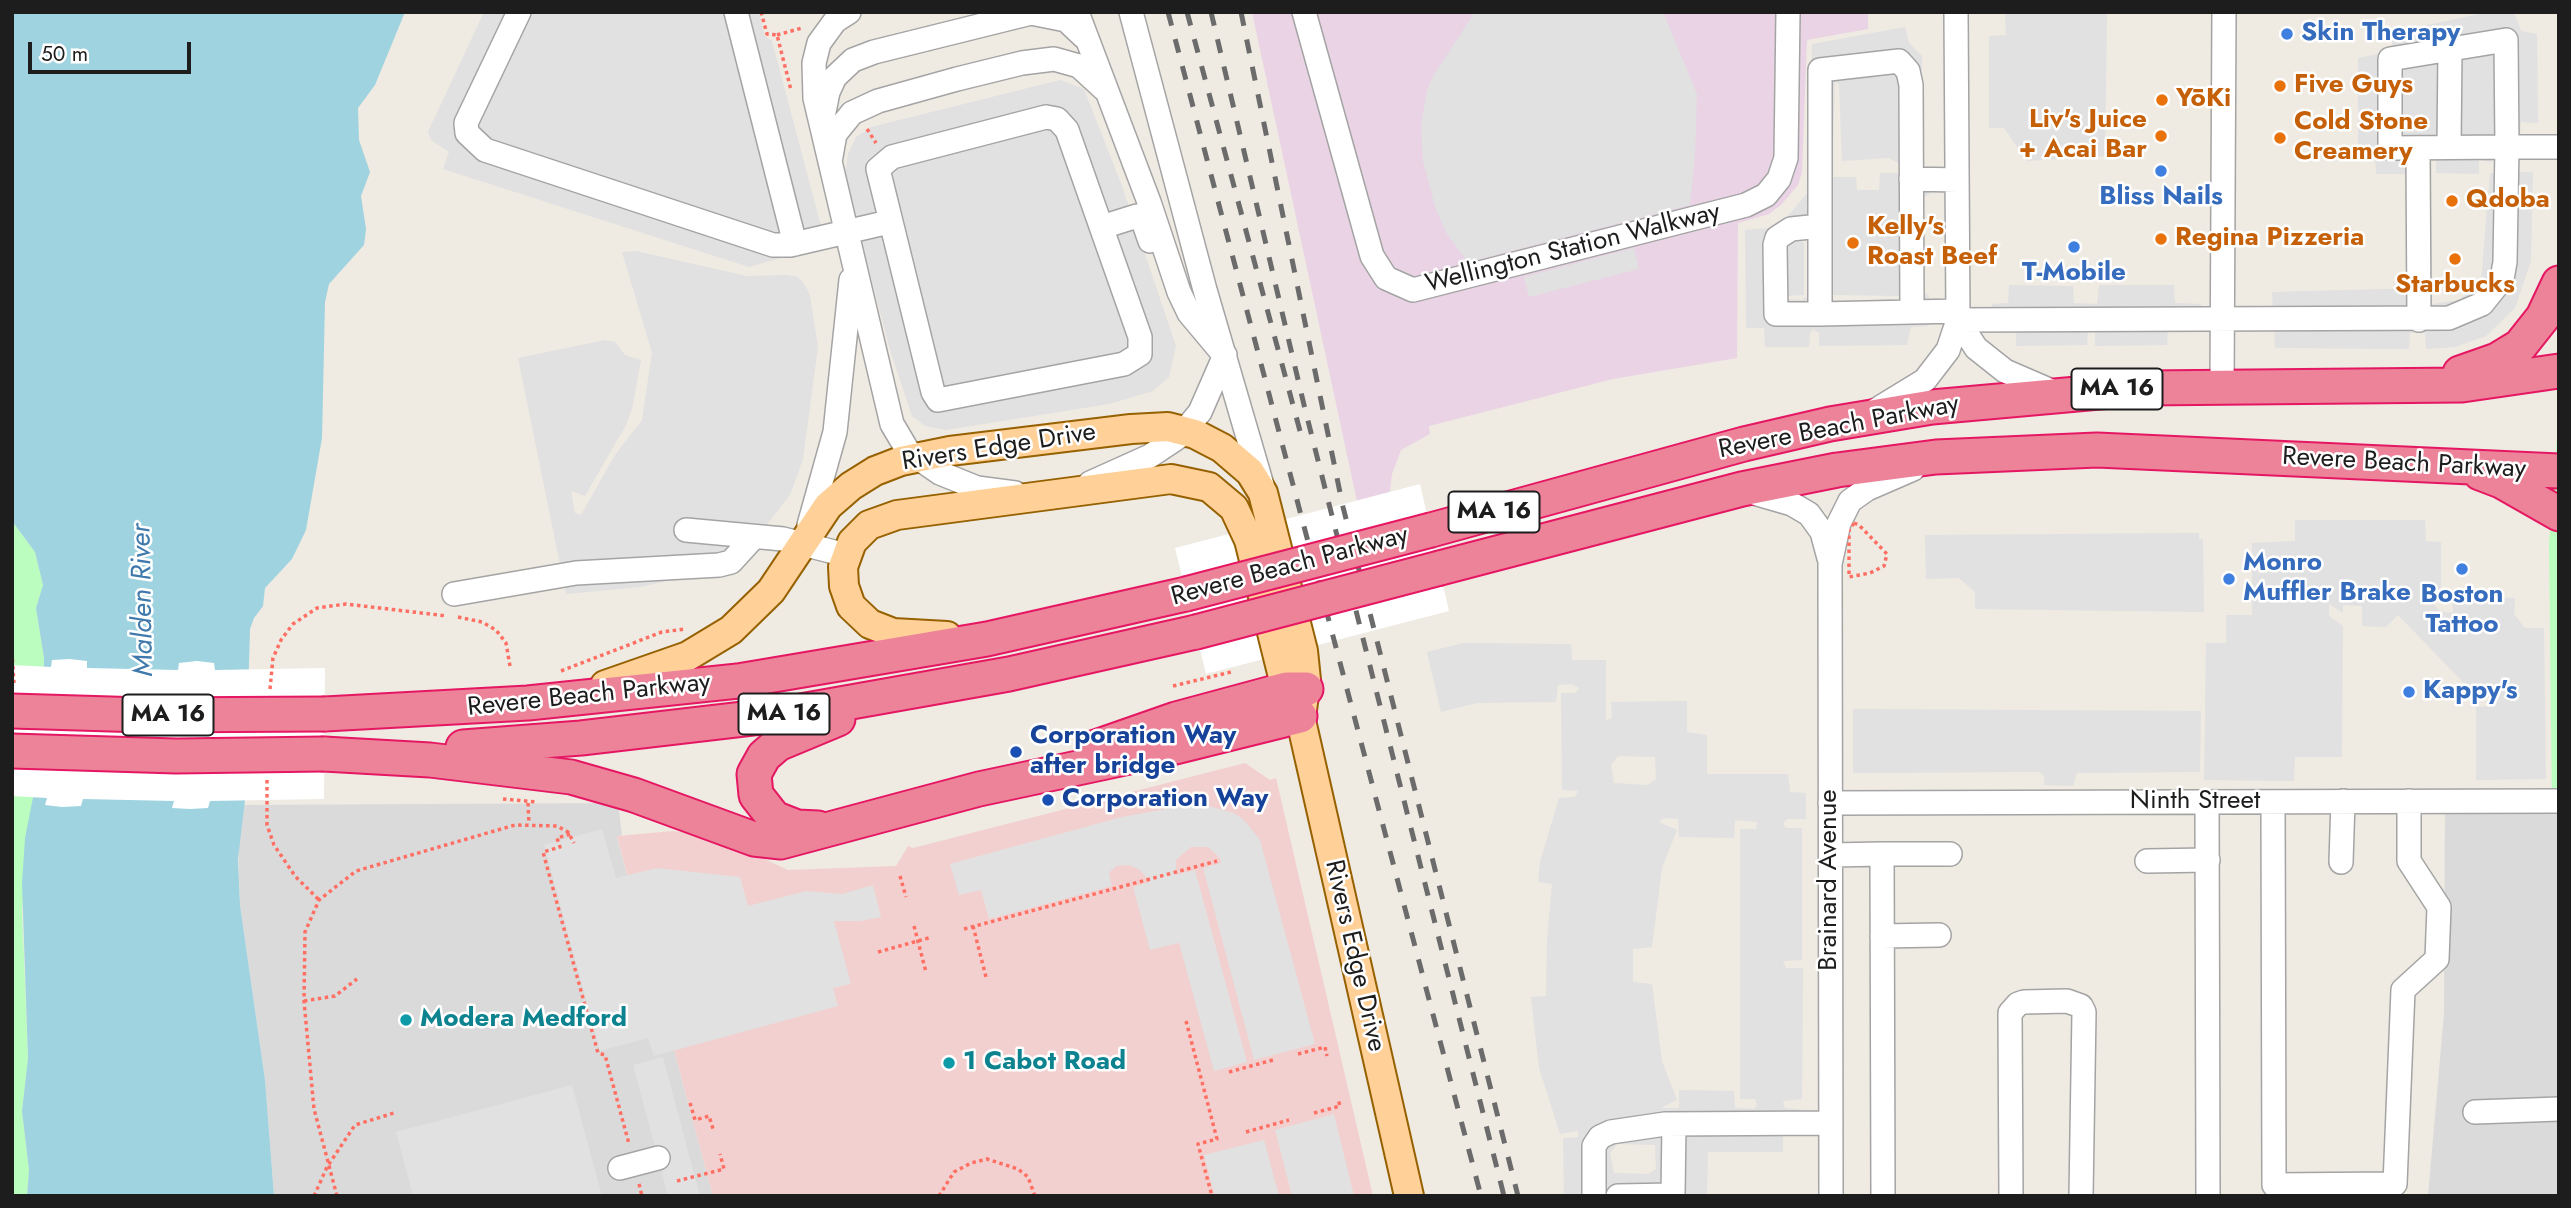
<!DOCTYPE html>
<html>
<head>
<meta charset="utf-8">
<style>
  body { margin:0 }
  #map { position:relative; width:2571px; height:1208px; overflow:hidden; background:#efeae2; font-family:Jost,sans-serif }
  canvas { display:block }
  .frame { position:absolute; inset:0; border:14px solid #1d1d1d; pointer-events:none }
  .scale { position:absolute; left:28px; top:42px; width:163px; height:32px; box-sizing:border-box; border:4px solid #1d1d1d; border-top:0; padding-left:9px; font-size:21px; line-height:24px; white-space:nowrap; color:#1d1d1d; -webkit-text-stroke:5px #fff; paint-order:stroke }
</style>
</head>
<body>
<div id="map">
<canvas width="2571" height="1208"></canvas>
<div class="frame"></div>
<div class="scale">50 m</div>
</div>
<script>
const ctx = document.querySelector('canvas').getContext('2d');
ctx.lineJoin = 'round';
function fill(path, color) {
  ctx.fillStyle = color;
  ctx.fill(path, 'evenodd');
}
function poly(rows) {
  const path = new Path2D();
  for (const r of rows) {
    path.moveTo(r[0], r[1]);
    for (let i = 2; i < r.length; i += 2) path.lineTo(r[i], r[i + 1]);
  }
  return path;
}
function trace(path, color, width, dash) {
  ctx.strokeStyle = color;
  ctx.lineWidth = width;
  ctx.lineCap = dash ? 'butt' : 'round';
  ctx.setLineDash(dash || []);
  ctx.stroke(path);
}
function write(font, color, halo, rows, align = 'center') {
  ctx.font = font + ' Jost,sans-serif';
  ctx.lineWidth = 5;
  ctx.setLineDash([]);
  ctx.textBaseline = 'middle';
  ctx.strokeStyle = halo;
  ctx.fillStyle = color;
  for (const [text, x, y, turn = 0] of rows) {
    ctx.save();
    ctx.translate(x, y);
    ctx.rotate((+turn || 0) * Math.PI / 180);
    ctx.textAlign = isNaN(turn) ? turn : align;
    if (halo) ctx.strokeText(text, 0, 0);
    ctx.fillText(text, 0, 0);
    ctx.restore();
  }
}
const residential = poly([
  [618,803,622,835,617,837,713,1196,274,1196,265,1080,240,905,238,842,244,805],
  [2445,806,2559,807,2559,1196,2428,1196,2444,1013]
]);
const commercial = poly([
  [1245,763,1270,780,1276,778,1373,1196,713,1196,617,836,673,831,706,836,739,847,788,870,896,866,908,846,913,848]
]);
const industrial = poly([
  [1252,12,1868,12,1868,29,1807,40,1802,172,1798,185,1781,205,1769,214,1738,223,1737,358,1613,379,1429,426,1430,434,1401,450,1392,474,1389,498,1358,506]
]);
const park = poly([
  [2559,409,2559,813,2552,813,2549,544],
  [12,521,35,552,43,585,36,608,44,658,40,739,22,909,28,1058,22,1111,29,1170,27,1196,12,1196]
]);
const parking = poly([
  [484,12,759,12,765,36,772,41,826,245,749,267,443,169,449,152,431,140,428,132],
  [1475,12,1663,12,1697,94,1695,156,1690,205,1468,262,1447,234,1435,207,1423,161,1421,125,1427,90,1433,76],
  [2005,12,2107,12,2105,156,2027,161,2004,128,1989,128,1989,36,2006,35],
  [2488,12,2514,12,2521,31,2537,34,2538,123,2521,122,2520,134,2494,134,2492,162,2479,160,2479,174,2436,173,2436,158,2409,157,2410,174,2376,174,2375,154,2358,154,2358,58,2393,51,2391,33],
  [1905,27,1909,43,1922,56,1922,165,1929,170,1930,194,1923,198,1922,292,1929,295,1928,326,1911,327,1907,345,1819,346,1819,333,1813,329,1810,334,1809,347,1765,347,1764,328,1746,328,1745,230,1769,228,1783,222,1809,191,1812,44],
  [1835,82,1839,84,1842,161,1889,158,1898,163,1899,173,1880,173,1879,190,1857,190,1856,177,1832,177],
  [1804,236,1809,241,1810,295,1801,300,1789,299,1786,296,1804,295,1804,242,1789,242],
  [1833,295,1899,296,1900,299,1839,302,1833,300],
  [1060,80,1084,89,1122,186,1176,346,1169,377,1153,391,1109,404,946,430,925,426,912,416,890,350,848,189,845,175,848,154,856,137,871,127],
  [2533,172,2531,261,2515,308,2486,336,2455,347,2426,349,2425,332,2410,333,2409,349,2275,348,2272,292,2423,288,2426,305,2459,300,2481,281,2490,173],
  [1634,248,1639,269,1529,297,1524,277],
  [636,251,747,276,787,275,798,277,805,285,810,296,818,347,803,459,790,495,736,564,641,587,566,594,518,358,605,340,615,342,625,355,641,360,632,409,626,425,585,496,571,491,575,513,581,515,615,455,642,420,652,353,622,252],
  [2009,285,2073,286,2074,303,2097,304,2099,285,2174,285,2175,303,2201,304,2201,329,2168,327,2167,345,2095,346,2095,330,2088,331,2087,345,2016,346,2016,330,1994,328,1992,304,2008,303],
  [2295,520,2425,520,2426,541,2441,542,2441,596,2426,597,2441,612,2453,613,2452,597,2515,598,2514,614,2525,628,2544,628,2546,779,2476,780,2476,707,2496,706,2491,695,2482,702,2398,615,2386,627,2362,626,2362,606,2343,605,2343,613,2329,604,2329,616,2343,626,2342,757,2295,757,2294,781,2204,780,2206,643,2226,643,2226,615,2252,615,2252,543,2295,541],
  [2199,533,2199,539,2203,539,2204,612,1975,609,1975,592,1959,578,1926,579,1925,535],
  [1463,643,1571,644,1572,660,1606,660,1606,720,1612,718,1611,702,1687,701,1687,732,1707,735,1707,774,1788,774,1790,792,1806,793,1806,819,1787,819,1783,824,1786,828,1802,828,1802,960,1783,961,1786,968,1803,968,1802,1099,1783,1101,1785,1108,1803,1110,1803,1130,1783,1130,1783,1152,1708,1152,1707,1195,1564,1196,1563,1138,1578,1137,1578,1131,1560,1134,1539,1068,1531,997,1546,996,1547,940,1552,884,1538,882,1540,862,1559,798,1575,797,1578,791,1562,790,1561,693,1575,693,1579,688,1571,684,1558,685,1556,702,1477,703,1441,712,1427,652],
  [1618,756,1655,757,1656,779,1648,785,1614,783,1611,765],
  [1664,818,1678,819,1679,837,1734,838,1735,820,1757,822,1756,829,1740,829,1740,1099,1755,1099,1757,1105,1754,1109,1735,1108,1734,1091,1679,1090,1679,1108,1661,1108,1677,1100,1662,1061,1652,984,1633,982,1633,949,1652,947,1662,868,1677,830,1659,822],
  [1617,1144,1655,1145,1656,1169,1648,1174,1614,1173,1610,1153],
  [1853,709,2201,711,2200,772,2077,773,2073,786,2044,785,2044,776,2039,772,1853,773],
  [1198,803,1234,813,1245,821,1260,840,1315,1044,1254,1060,1203,868,1221,863,1220,858,1208,847,1191,847,1176,860,1176,875,1195,870,1247,1062,1214,1071,1179,943,1150,950,1133,887,1150,882,1140,870,1129,865,1116,866,1109,873,1112,886,989,919,981,890,959,895,950,864,1122,817],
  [602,829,616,878,657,868,740,877,748,906,806,891,842,894,873,885,881,917,860,921,834,921,851,984,833,988,838,1006,654,1056,648,1038,600,1051,544,845],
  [663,1057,700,1196,668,1196,633,1065],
  [572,1085,602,1196,413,1196,396,1132],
  [1334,1114,1354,1196,1292,1196,1275,1130],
  [1264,1140,1279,1196,1215,1196,1204,1155]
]);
const water = poly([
  [12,12,405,12,375,85,358,108,359,140,370,172,361,196,366,229,364,245,329,284,325,302,322,438,306,530,292,559,265,588,263,606,254,618,250,629,245,800,238,859,240,905,265,1080,274,1196,27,1196,29,1170,22,1111,28,1058,22,883,25,838,37,777,43,698,44,658,36,608,43,585,35,552,12,521]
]);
const pier = poly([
  [1420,484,1449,611,1206,674,1175,548],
  [70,659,87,661,87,668,178,670,179,663,197,661,214,663,215,670,325,668,324,799,210,801,208,808,190,809,172,808,174,801,83,799,81,806,62,807,45,805,47,798,12,796,12,665,51,667,52,660]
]);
const path = poly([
  [761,12,767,34,777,35,791,90],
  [777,35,802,28],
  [867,129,876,143],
  [1854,523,1859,525,1887,554,1884,566,1870,573,1849,577,1849,530,1854,523],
  [458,617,482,622,496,630,506,643,510,666],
  [12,652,14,683],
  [561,671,662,632,685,629],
  [1173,686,1231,672],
  [270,689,273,658,281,640,293,624,317,608,346,604,447,616],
  [267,780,267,825,274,845,295,876,319,900],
  [503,799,537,802],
  [528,803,529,824],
  [570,834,557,838,560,847,543,852,598,1053,605,1055,629,1144],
  [900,876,906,897],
  [914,926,926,972],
  [973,926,986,977],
  [964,929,1217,861],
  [878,952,932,937],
  [304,1001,335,996,357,979],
  [1186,1021,1217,1139,1198,1144,1212,1196],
  [1298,1054,1325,1047,1327,1056],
  [1229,1072,1273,1060],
  [690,1103,695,1120,709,1116,714,1132],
  [1314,1113,1340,1106,1338,1099],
  [1246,1132,1289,1120],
  [677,1181,724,1169,720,1154],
  [639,1184,642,1196],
  [314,1196,327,1167,355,1125,394,1113],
  [337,1196,314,1109,304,1001,305,932,319,900,356,871,515,825,557,826,568,832,574,843],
  [939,1196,954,1172,971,1163,987,1159,1018,1169,1028,1177,1035,1196]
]);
const minor = poly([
  [519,12,466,123,467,133,485,150,773,245,790,245,889,222],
  [736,12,795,244],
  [849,12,835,21,819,43,814,63,815,98,892,424,908,451,940,473,977,488,1015,493],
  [1077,12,1149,202,1179,292,1189,313,1220,350],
  [1131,12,1205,290,1262,485],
  [1304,12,1372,256,1386,278,1413,290,1746,205,1766,195,1779,179,1786,158,1788,12],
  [823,117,828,92,835,77,853,60,874,52,1031,13,1066,20,1084,37],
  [1046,117,1057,119,1067,130,1140,337,1140,354,1124,364,938,400,933,392,878,169,892,157,1046,117],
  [2449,147,2450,49],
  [2418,148,2419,320],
  [830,162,835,134,852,113,878,101,957,79,1022,63,1054,59,1079,66,1104,89],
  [1911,179,1957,180],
  [1102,227,1137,216,1143,221,1150,241],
  [1912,312,1958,311],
  [1820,314,1820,70,1899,61,1908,71,1911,85,1912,312,1820,314,1776,314,1775,245,1777,238,1791,229,1820,226],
  [1958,320,2449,318,2482,304,2502,279,2505,262,2507,147,2506,40,2390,59,2390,148,2507,147,2559,147],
  [1958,320,1976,348,2005,371,2056,393],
  [2222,386,2224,12],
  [1876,410,1925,380,1948,350,1958,320,1956,12],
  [1090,483,1150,456,1180,436,1200,412,1225,355],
  [1747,491,1792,504,1809,514,1822,532,1829,558],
  [809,525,835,432,851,280],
  [686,530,783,539,846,555],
  [454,594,576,573,719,565,731,562,753,538],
  [2207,802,2208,1196],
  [2273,802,2274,1185,2395,1184,2403,990,2437,959,2439,907,2409,861,2409,801],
  [1830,803,2559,801],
  [1831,855,1882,854],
  [2147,861,2208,860],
  [2341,862,2343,801],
  [1882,936,1939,935],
  [2475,1112,2559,1109],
  [620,1168,658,1158],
  [1594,1196,1594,1146,1600,1137,1611,1132,1665,1124,1831,1123],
  [1618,1196,1673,1195,1674,1124],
  [1831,1196,1830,564,1839,523,1850,501,1867,489,1913,469],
  [1883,1196,1882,854,1950,854],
  [2011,1196,2010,1013,2018,1004,2024,1002,2067,1001,2081,1006,2084,1012,2081,1196]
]);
const major = poly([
  [947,636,893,633,870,624,851,606,844,586,843,567,852,542,869,525,897,515,1171,479,1209,487,1234,508,1249,540,1282,673,1300,716,1409,1196],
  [605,685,688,656,731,630,771,591,828,506,851,486,875,471,901,461,950,451,1131,429,1168,427,1195,434,1222,448,1250,472,1263,493,1303,651,1306,680,1302,710]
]);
const highway = poly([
  [2460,373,2497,360,2520,346,2543,317,2559,283],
  [2480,473,2501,481,2559,514],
  [1431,530,1744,444,1830,424,1932,407,2144,388,2462,385,2559,371],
  [1440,568,1742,489,1837,470,1936,457,2097,450,2559,471],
  [325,714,528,703,738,681,987,639,1186,594],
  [463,747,581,738,778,715,1009,674,1196,632],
  [1093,748,1176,719,1287,689,1306,689],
  [324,754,430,760,571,777,634,795,754,839,781,842,979,789,1167,749,1300,716],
  [818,828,797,827,774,818,756,795,754,774,764,756,778,744,838,719]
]);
const rail = poly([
  [1168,12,1481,1196],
  [1187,12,1300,431],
  [1211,12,1305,409,1504,1196],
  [1241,12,1343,507,1518,1196]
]);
const highwayBridge = poly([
  [1186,594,1431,530],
  [1196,632,1440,568],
  [12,711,144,715,325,714],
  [12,751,176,756,324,754]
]);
const markers = [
  [2287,34,7,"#3f7fe0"],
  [2280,86,7,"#e8710a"],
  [2162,100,7,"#e8710a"],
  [2161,136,7,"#e8710a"],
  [2280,138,7,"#e8710a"],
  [2161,171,7,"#3f7fe0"],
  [2452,201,7,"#e8710a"],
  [2161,239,7,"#e8710a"],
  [1853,243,7,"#e8710a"],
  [2074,247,7,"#3f7fe0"],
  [2455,259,7,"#e8710a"],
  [2462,569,7,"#3f7fe0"],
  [2229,579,7,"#3f7fe0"],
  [2409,692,7,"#3f7fe0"],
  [1016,752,7,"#1a4fb4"],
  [1048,800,7,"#1a4fb4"],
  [406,1020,7,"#0f9aa8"],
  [949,1063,7,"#0f9aa8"]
];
const shields = [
  [2117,389,91],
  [1494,512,91],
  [784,714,91],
  [168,715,91]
];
const shieldNames = [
  ["MA 16",2117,389],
  ["MA 16",1494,512],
  ["MA 16",784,714],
  ["MA 16",168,715]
];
const shopNames = [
  ["Skin Therapy",2301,34],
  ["Bliss Nails",2161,198,"center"],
  ["T-Mobile",2074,274,"center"],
  ["Monro",2243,564],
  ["Muffler Brake",2243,594],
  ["Boston",2462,596,"center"],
  ["Tattoo",2462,626,"center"],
  ["Kappy's",2423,692]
];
const foodNames = [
  ["Five Guys",2294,86],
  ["YōKi",2176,100],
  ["Liv's Juice",2147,121,"right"],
  ["+ Acai Bar",2147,151,"right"],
  ["Cold Stone",2294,123],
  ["Creamery",2294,153],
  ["Qdoba",2466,201],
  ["Kelly's",1867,228],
  ["Roast Beef",1867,258],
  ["Regina Pizzeria",2175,239],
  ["Starbucks",2455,286,"center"]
];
const streetNames = [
  ["Wellington Station Walkway",1573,249,-14],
  ["Revere Beach Parkway",1839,428,-11],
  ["Rivers Edge Drive",999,448,-9],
  ["Revere Beach Parkway",2404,464,3],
  ["Revere Beach Parkway",1290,567,-15],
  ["Revere Beach Parkway",589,696,-6],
  ["Ninth Street",2195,802],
  ["Brainard Avenue",1830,880,-90],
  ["Rivers Edge Drive",1354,956,77]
];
const transitNames = [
  ["Corporation Way",1030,737],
  ["after bridge",1030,767],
  ["Corporation Way",1062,800]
];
const cultureNames = [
  ["Modera Medford",420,1020],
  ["1 Cabot Road",963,1063]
];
const waterNames = [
  ["Malden River",144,600,-91]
];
fill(residential, '#dbdada');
fill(commercial, '#f2d0cf');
fill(industrial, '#e9d3e5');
fill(park, '#bbfdbe');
fill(parking, '#e1e1e1');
fill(water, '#9fd3e0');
fill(pier, '#fff');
trace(minor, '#a4a4a4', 26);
trace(major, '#966100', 32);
trace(highway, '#e51762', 37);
trace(path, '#ff6f63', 3.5, [3.5, 3.5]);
trace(minor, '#fff', 23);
trace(major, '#ffd097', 28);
trace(highway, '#ed8399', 33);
trace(rail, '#6b6b6b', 5, [14, 14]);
trace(highwayBridge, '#e51762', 37, []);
trace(highwayBridge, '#ed8399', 33);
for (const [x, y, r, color] of markers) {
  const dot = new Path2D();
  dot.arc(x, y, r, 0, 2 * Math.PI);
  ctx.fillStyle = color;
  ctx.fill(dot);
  trace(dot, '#fff', 2.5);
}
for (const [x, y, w] of shields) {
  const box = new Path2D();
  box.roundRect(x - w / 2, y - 20.5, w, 41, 5);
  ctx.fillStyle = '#fff';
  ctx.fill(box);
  trace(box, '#1d1d1d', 2);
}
write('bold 24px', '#1d1d1d', null, shieldNames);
write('bold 26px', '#366cbe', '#fff', shopNames, 'left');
write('bold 26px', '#c56008', '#fff', foodNames, 'left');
write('26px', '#1d1d1d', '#fff', streetNames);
write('bold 26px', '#164399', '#fff', transitNames, 'left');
write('bold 26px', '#0d838f', '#fff', cultureNames, 'left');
write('italic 28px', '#4079ab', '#fff', waterNames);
</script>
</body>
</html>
